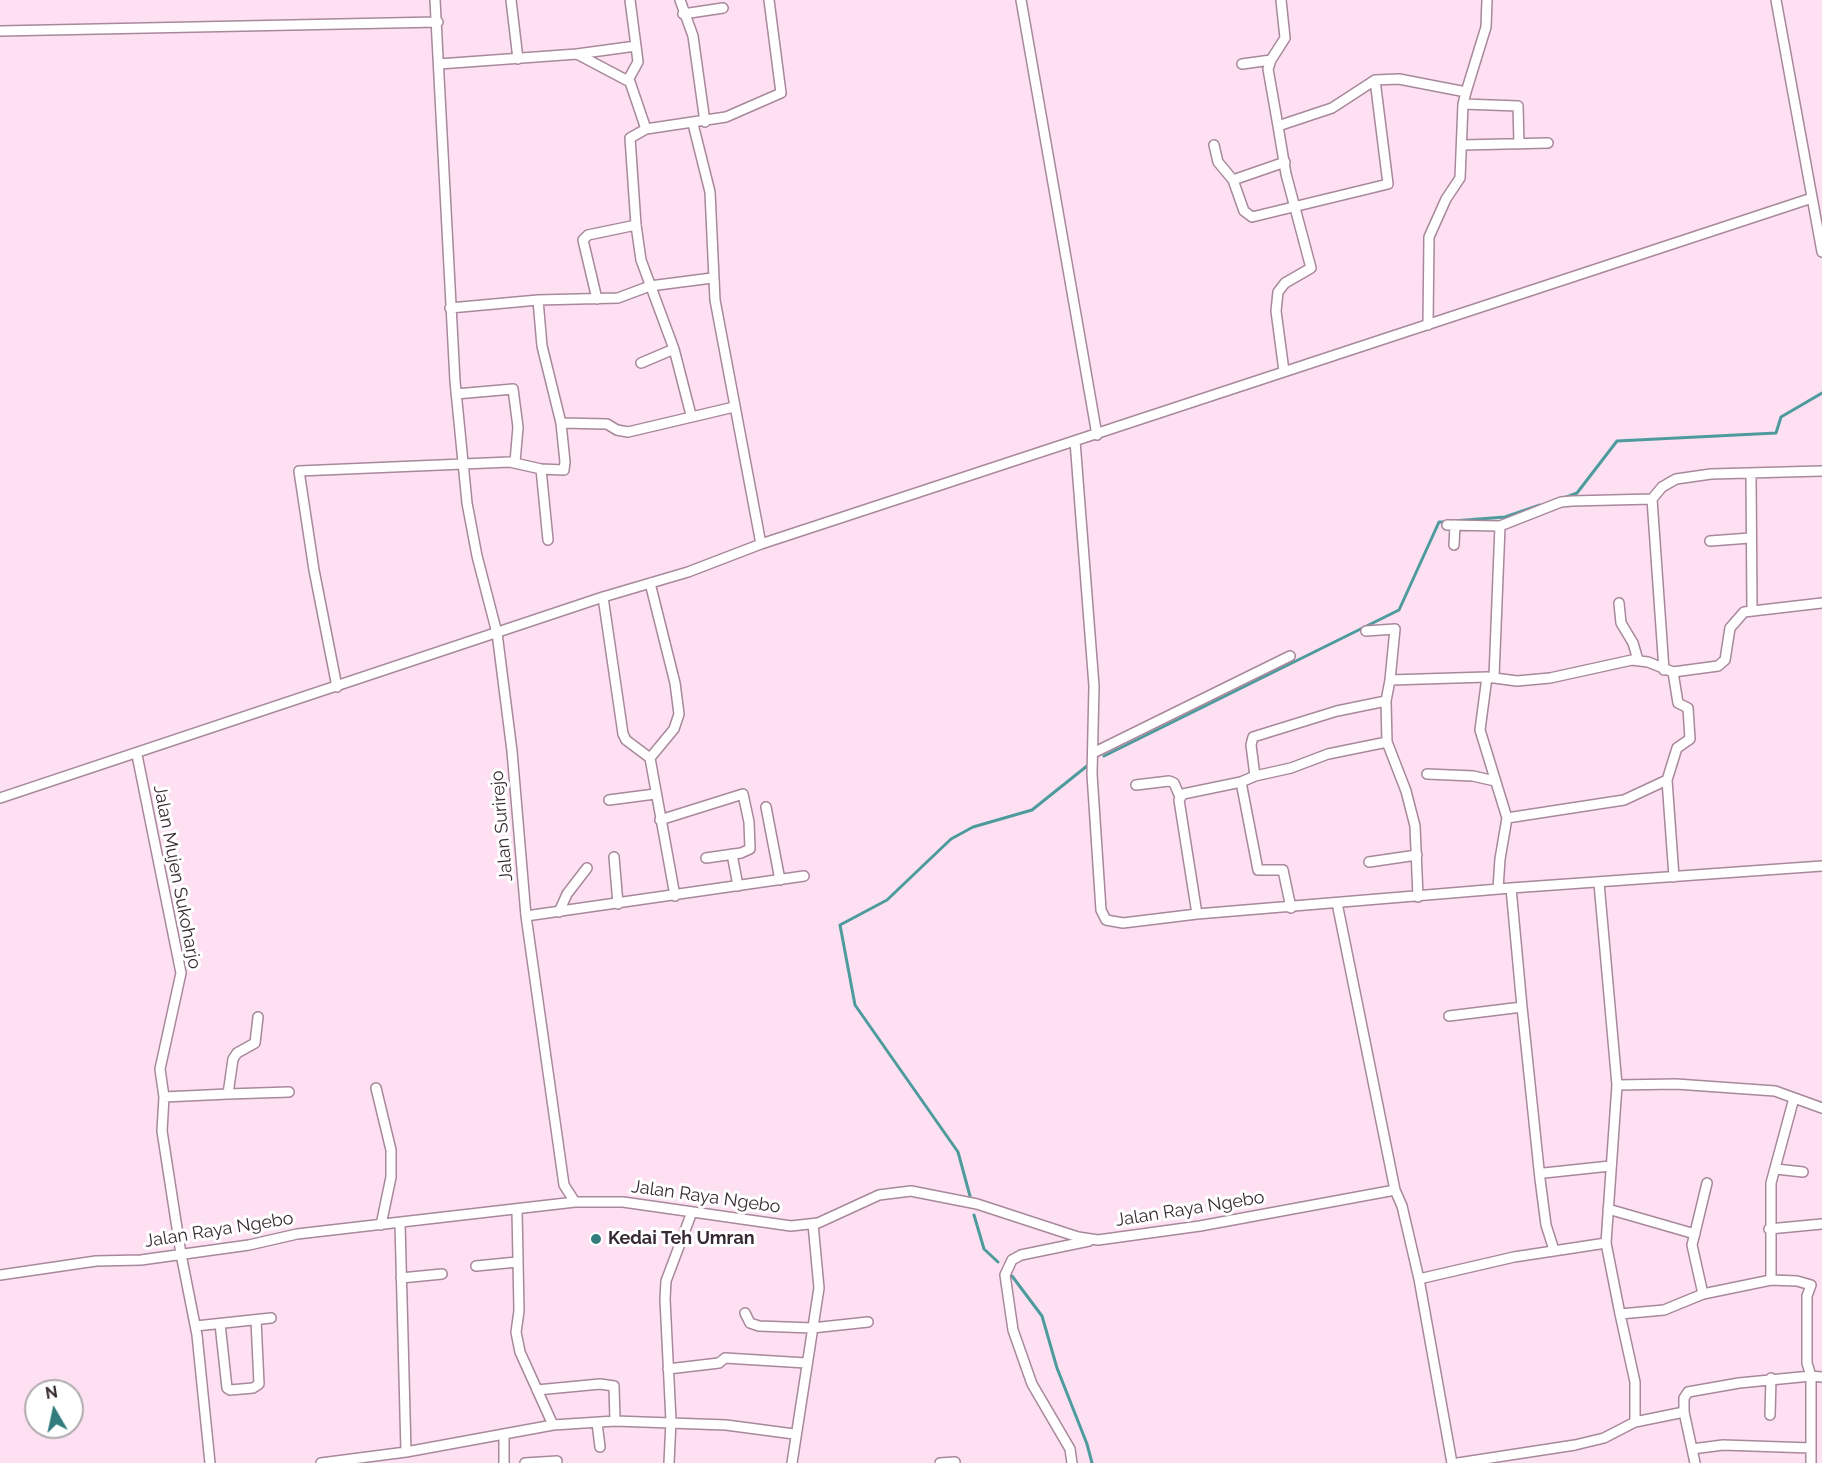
<!DOCTYPE html>
<html>
<head>
<meta charset="utf-8">
<style>
  body { margin:0 }
  #map { position:relative; width:1822px; height:1463px; overflow:hidden; background:#fde1f2; font-family:Raleway,sans-serif }
  canvas { display:block }
  .north { position:absolute; left:24px; top:1379px; width:60px; height:60px; box-sizing:border-box; background:#fff; border:2px solid #afaaad; border-radius:50%; rotate:351deg; font-size:16px; font-weight:700; line-height:24px; text-align:center; color:#372a32 }
  .north::after { content:''; display:block; margin:auto; width:21px; height:27px; background:#327c7e; clip-path:polygon(50% 0,100% 100%,50% 72%,0 100%) }
</style>
</head>
<body>
<div id="map">
<canvas width="1822" height="1463"></canvas>
<div class="north">N</div>
</div>
<script>
const ctx = document.querySelector('canvas').getContext('2d');
ctx.lineJoin = 'round';
function poly(rows) {
  const path = new Path2D();
  for (const r of rows) {
    path.moveTo(r[0], r[1]);
    for (let i = 2; i < r.length; i += 2) path.lineTo(r[i], r[i + 1]);
  }
  return path;
}
function trace(path, color, width, dash) {
  ctx.strokeStyle = color;
  ctx.lineWidth = width;
  ctx.lineCap = dash ? 'butt' : 'round';
  ctx.setLineDash(dash || []);
  ctx.stroke(path);
}
function write(font, color, halo, rows, align = 'center') {
  ctx.font = font + ' Raleway,sans-serif';
  ctx.lineWidth = 6;
  ctx.setLineDash([]);
  ctx.textBaseline = 'middle';
  ctx.strokeStyle = halo;
  ctx.fillStyle = color;
  for (const [text, x, y, turn = 0] of rows) {
    ctx.save();
    ctx.translate(x, y);
    ctx.rotate((+turn || 0) * Math.PI / 180);
    ctx.textAlign = isNaN(turn) ? turn : align;
    if (halo) ctx.strokeText(text, 0, 0);
    ctx.fillText(text, 0, 0);
    ctx.restore();
  }
}
const stream = poly([
  [1564,498,1577,493,1617,441,1776,433,1781,417,1822,393],
  [1453,521,1505,517,1540,505],
  [1104,756,1399,610,1439,522,1446,522],
  [970,1196,958,1152,855,1005,840,925,887,900,951,839,973,827,1032,810,1087,766],
  [974,1215,984,1249,998,1262],
  [1012,1276,1042,1316,1057,1368,1087,1444,1092,1463]
]);
const minor = poly([
  [435,0,455,381,467,503,477,556,497,633,512,751,526,916,564,1185,575,1202],
  [511,0,518,59],
  [680,0,693,36,705,122],
  [1021,0,1097,435],
  [1776,0,1822,252],
  [683,14,723,8],
  [0,31,438,22],
  [577,54,636,46,630,0],
  [439,64,577,54,630,82,646,129],
  [1242,64,1271,60],
  [628,80,638,62,636,46],
  [1463,104,1518,106,1519,144],
  [693,124,710,192,715,300,761,544],
  [1278,126,1268,69,1271,60,1285,38,1281,0],
  [1214,145,1218,162,1233,180,1285,162],
  [1462,145,1548,143],
  [1233,180,1244,211,1252,217,1388,184,1375,80,1399,79,1466,92,1486,27,1487,0],
  [597,299,583,240,588,235,636,225],
  [538,300,542,346,561,423,565,462,564,470,541,469,548,540],
  [450,308,538,300,618,298,650,286,712,278],
  [1428,325,1429,237,1446,199,1460,178,1463,104,1466,92],
  [641,363,674,349],
  [1284,371,1276,311,1278,292,1285,283,1311,268,1286,174,1278,126,1332,108,1375,80],
  [456,394,513,389,518,427,515,462],
  [691,415,674,349,641,260,636,225,630,138,646,129,726,117,781,93,769,0],
  [561,423,607,424,617,430,628,432,734,407],
  [1075,441,1094,686,1092,774,1101,910,1106,920,1123,923,1197,914,1511,888,1822,866],
  [1751,474,1752,609],
  [1652,499,1662,487,1676,479,1711,474,1822,471],
  [1447,525,1500,526],
  [1710,541,1750,538],
  [1454,545,1455,525],
  [603,597,623,734,626,740,650,758,675,896],
  [1619,603,1621,623,1633,643,1638,660],
  [1366,631,1395,629,1390,680],
  [1673,672,1678,703,1688,708,1690,739,1677,748,1667,780,1674,877],
  [1494,677,1500,526,1561,502,1572,501,1652,499,1664,670],
  [337,687,314,570,299,471,510,462,541,469],
  [1386,701,1387,742],
  [1093,753,1290,656],
  [137,755,181,973,160,1069,164,1097,162,1131,181,1254,197,1335,210,1463],
  [650,758,674,729,679,714,675,683,650,583],
  [1427,774,1473,776,1495,781],
  [1255,776,1291,768,1328,754,1387,742,1406,791,1415,826,1418,897],
  [1241,782,1258,870,1283,870,1291,908],
  [1136,785,1169,781,1174,783,1180,797],
  [0,798,603,597,688,572,761,544,904,497,1812,198],
  [609,800,655,794],
  [766,807,780,880],
  [1507,818,1624,800,1667,780],
  [660,820,743,794,749,822,750,849,741,853,706,858],
  [732,854,738,886],
  [614,857,618,904],
  [1369,862,1417,855],
  [1599,883,1617,1085,1606,1243],
  [1498,889,1500,859,1507,818,1480,730,1487,677,1517,681,1550,678,1632,660,1648,662,1673,672,1718,666,1725,660,1730,628,1744,612,1822,603],
  [1337,903,1395,1190,1402,1206,1419,1279,1514,1257,1606,1243,1620,1314,1664,1310,1703,1294,1771,1280,1797,1281,1811,1285,1807,1296,1807,1363,1811,1376,1822,1377],
  [559,912,567,894,587,868],
  [1197,914,1179,800,1183,794,1241,782,1255,776,1251,745,1253,737,1337,711,1386,701,1390,680,1487,677],
  [526,916,804,876],
  [1522,1007,1540,1179,1546,1225,1554,1250],
  [1449,1016,1522,1007,1511,888],
  [1617,1085,1676,1084,1775,1091,1822,1108],
  [376,1088,391,1150,391,1177,381,1225],
  [228,1094,289,1092],
  [164,1097,228,1094,233,1059,237,1053,255,1043,258,1017],
  [1776,1169,1803,1172],
  [1544,1173,1610,1166],
  [1608,1209,1695,1234],
  [517,1210,519,1311,516,1332,520,1352,553,1425],
  [400,1223,406,1452,553,1425,615,1421,726,1425,794,1434],
  [1769,1229,1822,1224],
  [476,1266,517,1262],
  [0,1275,96,1261,141,1260,249,1245,297,1234,575,1202,623,1202,791,1226,818,1223,879,1195,911,1191,977,1204,1078,1237,1098,1240,1200,1226,1395,1190],
  [401,1278,442,1274],
  [1419,1279,1452,1463],
  [1771,1280,1771,1183,1794,1098],
  [1703,1294,1692,1245,1707,1183],
  [745,1313,750,1323,759,1326,812,1328,868,1322],
  [1620,1314,1635,1382,1635,1422],
  [220,1324,227,1388,230,1390,253,1388,259,1384,256,1320],
  [196,1326,271,1318],
  [668,1369,719,1363,725,1358,806,1363],
  [537,1390,600,1384,614,1386,615,1421],
  [1770,1415,1771,1378],
  [597,1423,600,1447],
  [504,1434,504,1463],
  [1692,1449,1723,1445,1811,1448],
  [321,1463,406,1452],
  [525,1463,557,1461],
  [669,1463,671,1421,665,1299,666,1281,692,1212],
  [792,1463,819,1288,813,1224],
  [940,1463,955,1462],
  [1072,1463,1070,1449,1032,1384,1013,1330,1005,1275,1012,1260,1021,1255,1089,1241],
  [1458,1463,1575,1445,1604,1438,1635,1422,1684,1412],
  [1695,1463,1684,1412,1684,1398,1688,1392,1739,1383,1811,1376,1811,1463]
]);
const markers = [
  [596,1239,6,"#327c7e"]
];
const streetNames = [
  ["Jalan Surirejo",502,826,-95],
  ["Jalan Mujen Sukoharjo",177,877,79],
  ["Jalan Raya Ngebo",706,1197,8],
  ["Jalan Raya Ngebo",1190,1209,-9],
  ["Jalan Raya Ngebo",219,1230,-9]
];
const poiNames = [
  ["Kedai Teh Umran",608,1239]
];
trace(stream, '#4e9b9e', 3);
trace(minor, '#a8889b', 12);
trace(minor, '#fff', 9);
for (const [x, y, r, color] of markers) {
  const dot = new Path2D();
  dot.arc(x, y, r, 0, 2 * Math.PI);
  ctx.fillStyle = color;
  ctx.fill(dot);
  trace(dot, '#fff', 2);
}
write('18px', '#372a32', '#fff', streetNames);
write('bold 18px', '#372a32', '#fff', poiNames, 'left');
</script>
</body>
</html>
